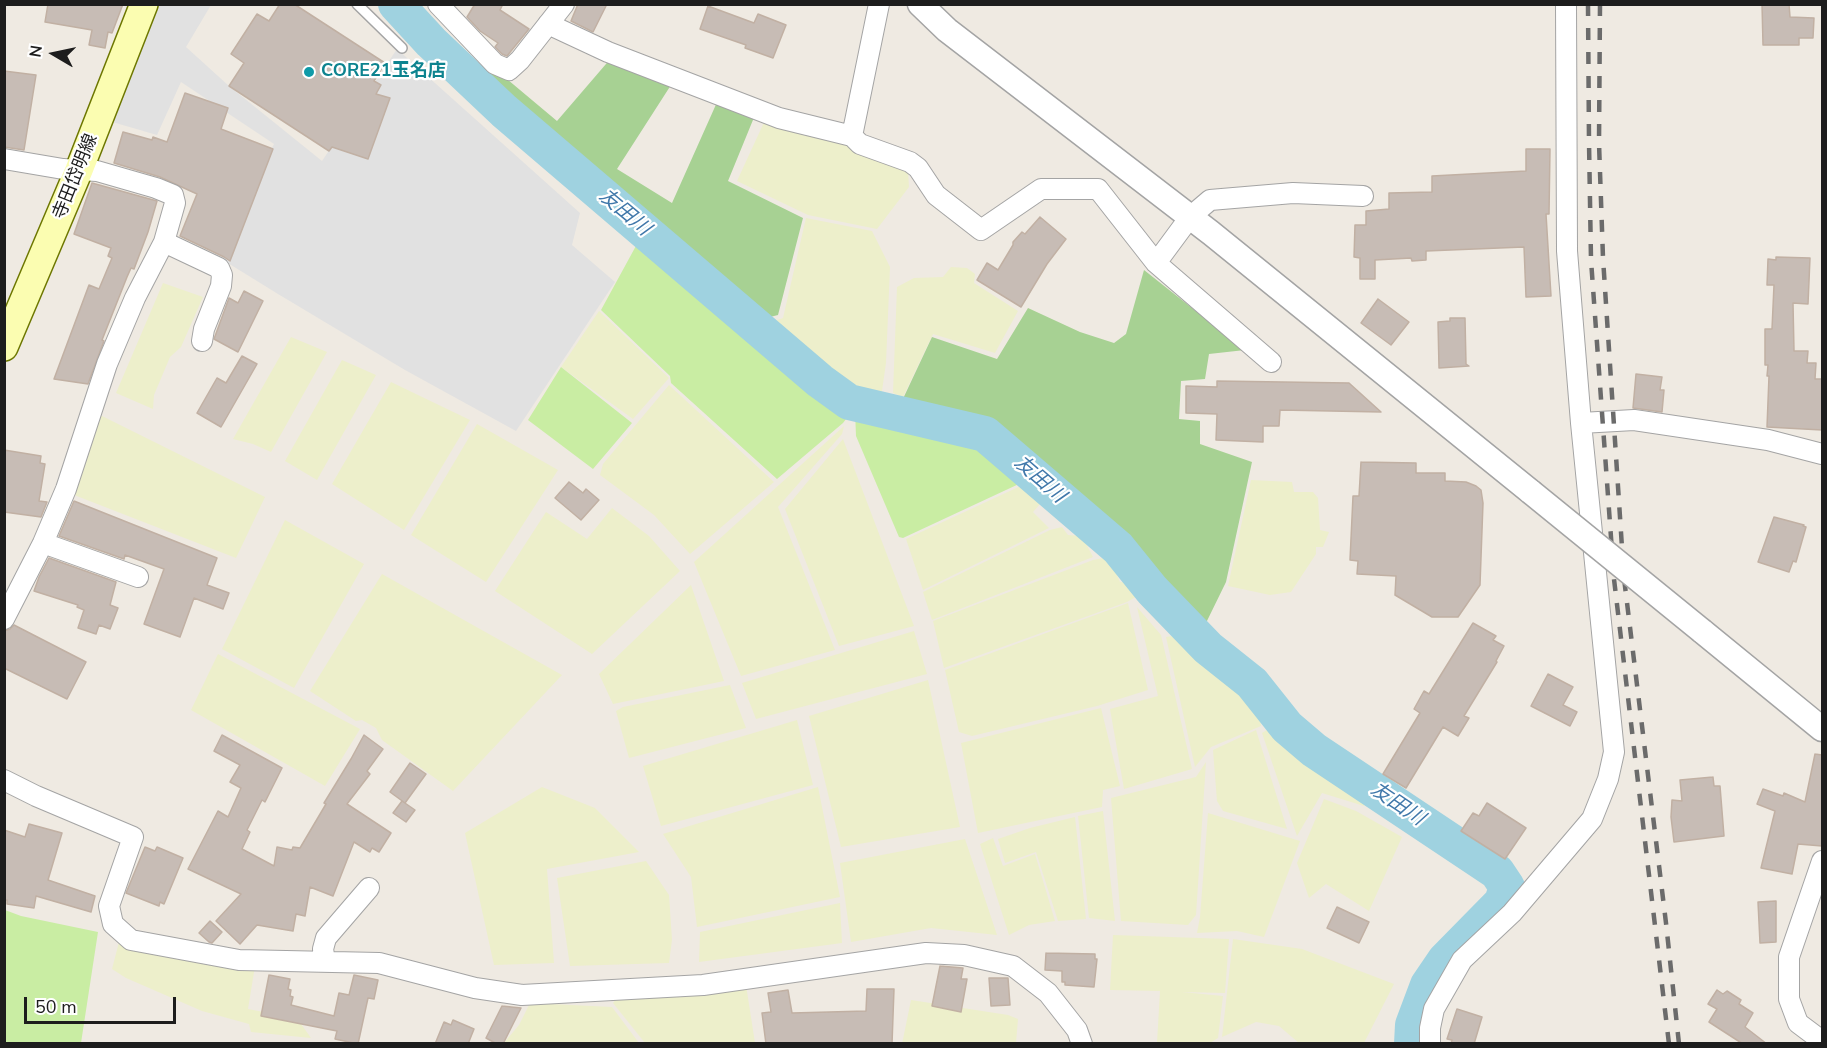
<!DOCTYPE html>
<html>
<head>
<meta charset="utf-8">
<style>
  body { margin:0 }
  #map { position:relative; width:1827px; height:1048px; overflow:hidden; background:#efeae2; font-family:"Nunito Sans",sans-serif }
  canvas { display:block }
  .frame { position:absolute; inset:0; border:6px solid #1d1d1d; pointer-events:none }
  .north { position:absolute; left:24px; top:24px; width:60px; height:60px; -webkit-text-stroke:4px #fff; paint-order:stroke; rotate:279deg; font-size:16px; font-weight:700; line-height:24px; text-align:center; color:#1d1d1d }
  .north::after { content:''; display:block; margin:auto; width:21px; height:27px; background:#1d1d1d; clip-path:polygon(50% 0,100% 100%,50% 72%,0 100%) }
  .scale { position:absolute; left:24px; top:997px; width:152px; height:27px; box-sizing:border-box; border:3px solid #1d1d1d; border-top:0; padding-left:8px; font-size:18px; line-height:21px; white-space:nowrap; color:#1d1d1d; -webkit-text-stroke:4px #fff; paint-order:stroke }
</style>
</head>
<body>
<div id="map">
<canvas width="1827" height="1048"></canvas>
<div class="frame"></div>
<div class="north">N</div>
<div class="scale">50 m</div>
</div>
<script>
const ctx = document.querySelector('canvas').getContext('2d');
ctx.lineJoin = 'round';
function fill(path, color) {
  ctx.fillStyle = color;
  ctx.fill(path, 'evenodd');
}
function poly(rows) {
  const path = new Path2D();
  for (const r of rows) {
    path.moveTo(r[0], r[1]);
    for (let i = 2; i < r.length; i += 2) path.lineTo(r[i], r[i + 1]);
  }
  return path;
}
function trace(path, color, width, dash) {
  ctx.strokeStyle = color;
  ctx.lineWidth = width;
  ctx.lineCap = dash ? 'butt' : 'round';
  ctx.setLineDash(dash || []);
  ctx.stroke(path);
}
function write(font, color, halo, rows, align = 'center') {
  ctx.font = font + ' "Nunito Sans","Noto Sans JP",sans-serif';
  ctx.lineWidth = 4.5;
  ctx.setLineDash([]);
  ctx.textBaseline = 'middle';
  ctx.strokeStyle = halo;
  ctx.fillStyle = color;
  for (const [text, x, y, turn = 0] of rows) {
    ctx.save();
    ctx.translate(x, y);
    ctx.rotate((+turn || 0) * Math.PI / 180);
    ctx.textAlign = isNaN(turn) ? turn : align;
    if (halo) ctx.strokeText(text, 0, 0);
    ctx.fillText(text, 0, 0);
    ctx.restore();
  }
}
const farmland = poly([
  [766,118,848,140,908,171,909,187,877,229,808,215,737,181],
  [806,218,872,231,890,267,886,363,881,398,850,392,768,323,783,318],
  [951,267,967,268,975,274,974,283,1018,311,995,353,933,334,903,397,893,393,897,287,914,278,943,277],
  [163,283,203,297,181,347,170,357,154,395,153,409,116,393],
  [599,311,669,378,633,419,561,367],
  [291,337,327,352,271,452,253,444,233,439],
  [342,360,376,375,317,480,285,461],
  [391,382,470,420,404,530,332,484],
  [669,385,774,482,690,554,654,515,600,475,603,464],
  [100,415,265,497,236,558,69,493],
  [477,424,558,470,486,582,411,535],
  [844,426,842,434,778,507,835,650,741,676,694,562],
  [843,439,914,626,839,646,785,509],
  [1251,480,1292,482,1294,492,1313,492,1318,498,1320,530,1329,532,1323,547,1316,547,1316,554,1291,592,1270,595,1228,586],
  [1025,484,1042,502,1033,512,1049,528,923,590,906,539],
  [612,508,649,536,680,571,592,654,495,591,546,512,587,539],
  [285,520,364,564,294,688,222,649],
  [1062,527,1068,535,1082,536,1093,557,932,620,923,592,1050,530],
  [1109,557,1120,582,1135,583,1141,594,1127,602,944,668,933,621,1093,560],
  [382,574,562,675,453,791,382,740,376,728,362,720,356,721,310,691],
  [691,585,724,681,613,704,599,674],
  [1128,603,1148,690,1097,706,972,736,959,732,945,670],
  [1137,607,1161,635,1192,769,1124,789,1110,709,1158,696],
  [914,631,927,674,756,719,742,683],
  [1185,634,1259,707,1261,726,1211,747,1195,767,1166,637],
  [218,654,360,729,325,786,191,710],
  [928,680,960,827,841,847,809,716],
  [730,685,746,728,629,758,616,711,623,707],
  [1101,708,1120,786,1103,790,1102,807,978,833,961,743],
  [797,720,813,785,661,826,643,766],
  [1278,723,1312,754,1368,792,1364,806,1322,793,1297,836,1262,733],
  [1256,730,1287,829,1223,811,1217,801,1213,750],
  [1206,762,1196,915,1188,925,1121,921,1111,798,1196,777],
  [542,787,595,808,639,852,547,869,554,963,494,965,465,833],
  [818,787,840,897,697,927,691,877,663,834],
  [1324,799,1356,811,1402,837,1369,911,1326,884,1309,898,1297,863],
  [1103,811,1115,921,1089,918,1078,816],
  [1208,813,1300,841,1264,937,1237,931,1197,933,1200,917],
  [1075,817,1086,919,1058,921,1036,852,1005,863,998,839,1030,828],
  [993,838,1003,866,1035,854,1055,921,1029,925,1009,935,980,844],
  [965,839,997,935,931,928,851,942,840,863],
  [646,861,669,895,672,940,669,963,570,966,557,878],
  [840,903,842,943,699,962,700,932],
  [1113,935,1229,939,1225,993,1182,992,1223,996,1218,1038,1210,1043,1157,1043,1160,991,1110,990],
  [1233,939,1302,949,1394,984,1364,1043,1299,1043,1279,1026,1256,1022,1222,1037],
  [119,942,130,949,255,966,248,1009,284,1016,299,1021,311,1038,251,1032,249,1024,202,1011,126,978,112,969],
  [746,985,755,1043,645,1043,613,1003,618,996],
  [911,1000,1008,1015,1018,1019,1016,1043,902,1044],
  [530,1003,612,1007,639,1043,503,1044,519,1025]
]);
const grass = poly([
  [643,233,815,380,853,410,843,423,777,479,671,383,670,376,601,310],
  [561,367,632,423,593,469,528,420],
  [855,411,981,438,1021,483,903,538,899,537,856,436],
  [5,910,21,916,98,932,81,1043,5,1043]
]);
const forest = poly([
  [612,57,671,85,617,169,672,203,718,100,755,115,728,181,803,218,778,315,762,319,733,299,466,70,489,64,557,121],
  [1144,270,1245,350,1209,354,1205,379,1181,381,1179,419,1200,421,1200,444,1252,462,1226,582,1205,625,1145,562,988,426,901,403,932,337,997,359,1028,308,1080,332,1114,343,1126,334]
]);
const parking = poly([
  [156,5,211,5,186,47,229,86,322,161,397,49,580,213,572,245,615,282,516,431,405,370,278,294,223,260,229,233,274,144,181,82,157,135,109,121]
]);
const river = poly([
  [396,4,431,42,504,111,820,381,849,402,985,434,1118,548,1152,590,1208,648,1252,683,1287,727,1314,750,1497,872,1507,887,1502,902,1445,960,1428,985,1413,1025,1412,1044]
]);
const building = poly([
  [48,4,123,4,112,33,108,32,105,48,89,45,92,30,45,22,48,4],
  [280,4,294,4,385,63,374,81,381,85,376,94,390,98,368,159,332,147,329,151,229,86,244,63,231,54,257,14,269,21,280,4],
  [475,4,503,4,500,10,529,29,507,56,502,54,495,47,498,43,480,31,467,17,475,4],
  [578,4,607,4,593,32,571,21,578,4],
  [1762,4,1789,4,1790,17,1814,18,1813,38,1799,38,1799,45,1763,45,1762,4],
  [708,6,754,23,758,14,786,25,773,58,745,48,746,45,700,29,708,6],
  [4,71,36,75,24,150,4,147,4,71],
  [185,93,228,108,221,129,273,149,230,261,224,257,180,236,197,194,160,177,114,163,123,132,152,140,153,137,167,142,185,93],
  [1526,149,1550,149,1549,214,1546,214,1551,296,1526,297,1524,247,1426,251,1426,260,1412,261,1411,258,1375,260,1375,279,1360,279,1360,258,1354,257,1355,225,1366,225,1366,211,1389,209,1389,193,1432,192,1432,176,1526,171,1526,149],
  [92,183,157,201,148,232,134,269,131,268,127,277,102,340,104,341,88,384,54,379,89,285,99,289,112,258,108,256,111,248,74,234,92,183],
  [1040,217,1066,239,1047,264,1021,307,977,280,987,263,998,270,1013,245,1013,242,1022,232,1025,234,1040,217],
  [1776,257,1810,258,1808,304,1793,303,1794,351,1808,351,1807,363,1816,363,1815,379,1822,379,1822,430,1767,427,1769,376,1767,376,1768,365,1765,365,1765,329,1772,329,1774,285,1767,285,1768,259,1776,260,1776,257],
  [244,291,263,301,238,352,214,339,229,298,238,303,244,291],
  [1378,299,1409,322,1391,345,1361,323,1378,299],
  [1450,318,1465,318,1466,364,1469,366,1439,368,1438,322,1450,321,1450,318],
  [242,356,257,364,221,427,197,413,217,378,226,383,242,356],
  [1636,374,1662,377,1660,390,1664,390,1662,412,1633,408,1636,374],
  [1217,381,1349,383,1381,412,1280,410,1279,426,1263,426,1263,442,1216,440,1217,414,1186,413,1186,386,1217,387,1217,381],
  [4,450,41,456,40,463,45,464,39,501,47,502,41,517,4,512,4,450],
  [1361,462,1416,463,1416,473,1445,473,1445,481,1466,482,1476,486,1481,490,1483,503,1480,585,1458,617,1432,617,1395,595,1396,576,1357,574,1358,561,1350,560,1353,496,1359,496,1361,462],
  [569,482,583,493,586,489,599,500,581,520,555,498,569,482],
  [74,501,217,558,207,585,229,593,223,609,194,598,180,637,144,624,164,569,125,555,124,559,59,536,74,501],
  [1774,517,1804,525,1803,526,1806,527,1796,562,1793,561,1789,572,1758,562,1774,517],
  [49,558,116,582,110,605,118,608,110,629,99,625,96,634,78,628,84,610,77,607,78,605,34,591,39,577,49,558],
  [1473,623,1496,636,1493,640,1504,646,1496,661,1497,662,1464,716,1469,718,1458,736,1443,727,1406,788,1383,774,1420,713,1414,709,1424,691,1429,694,1473,623],
  [14,625,86,662,67,699,4,668,4,631,10,629,14,625],
  [1548,674,1573,687,1563,705,1577,712,1570,726,1531,706,1548,674],
  [222,735,282,768,265,802,262,800,247,830,250,832,242,849,274,866,277,847,292,850,293,847,300,848,326,804,324,803,351,759,364,735,383,749,367,771,370,774,347,804,391,833,379,852,372,848,370,852,354,842,333,896,310,887,305,916,296,914,293,931,257,925,240,944,216,921,241,894,188,869,218,811,228,817,241,788,230,782,240,765,214,751,222,735],
  [1815,754,1822,755,1822,846,1798,844,1792,874,1761,868,1775,811,1757,804,1763,789,1783,796,1784,793,1805,802,1815,754],
  [410,763,426,774,405,803,390,792,410,763],
  [1713,777,1714,786,1720,786,1724,836,1674,842,1671,817,1672,800,1682,801,1680,780,1713,777],
  [402,801,415,810,406,822,393,813,402,801],
  [1487,803,1526,828,1505,859,1461,831,1473,813,1479,816,1487,803],
  [29,824,62,833,48,880,95,896,91,912,36,896,34,908,7,904,7,900,4,900,4,830,25,837,29,824],
  [145,847,155,851,157,847,183,858,164,904,160,902,159,906,126,893,145,847],
  [1776,901,1776,942,1760,943,1758,902,1776,901],
  [1337,907,1369,922,1359,943,1327,928,1337,907],
  [210,921,222,932,212,943,209,942,199,933,210,921],
  [1046,953,1095,954,1095,959,1097,959,1094,987,1065,985,1065,982,1062,982,1062,971,1045,970,1046,953],
  [940,966,963,968,961,979,967,979,961,1012,932,1006,940,966],
  [269,975,290,979,288,989,291,990,290,996,293,997,291,1005,334,1016,339,993,349,995,354,975,378,980,374,999,368,998,358,1044,335,1039,337,1031,261,1016,269,975],
  [989,978,1008,978,1010,1005,991,1006,989,978],
  [867,989,894,989,892,1044,766,1044,762,1013,771,1012,768,993,788,990,792,1013,866,1011,867,989],
  [1717,990,1723,994,1727,991,1741,1000,1739,1004,1753,1013,1745,1027,1767,1044,1743,1044,1709,1022,1717,1009,1708,1004,1717,990],
  [502,1006,521,1008,503,1044,497,1044,486,1038,502,1006],
  [1457,1009,1482,1017,1474,1044,1451,1044,1452,1040,1447,1039,1457,1009],
  [453,1020,474,1029,468,1044,435,1044,444,1022,451,1025,453,1020]
]);
const service = poly([
  [357,4,402,48]
]);
const minor = poly([
  [438,4,495,64,509,70,520,60,564,4],
  [548,24,608,52,779,118,852,136,860,144,910,162,918,168,936,195,981,230,1041,189,1098,189,1156,263,1271,362],
  [852,136,879,4],
  [4,159,63,169,97,171,156,188,173,195,175,203,164,242,135,298,107,364,66,489,43,543,4,619],
  [164,242,219,268,222,275,221,286,204,329,202,341],
  [1156,263,1190,217,1210,200,1293,193,1363,196],
  [1581,423,1634,420,1768,440,1822,454],
  [43,543,138,577],
  [4,780,36,796,133,837,109,906,113,924,131,940,239,960,379,963,475,988,522,995,703,985,926,953,964,955,1013,966,1048,993,1077,1030,1082,1044],
  [1822,861,1789,957,1789,999,1798,1023,1822,1041],
  [325,961,323,949,326,938,369,888],
  [1430,1044,1430,1028,1434,1009,1462,960,1512,913,1592,819,1608,779,1614,752,1581,423,1567,251,1566,4]
]);
const tertiary = poly([
  [920,4,947,30,1211,233,1531,492],
  [1702,631,1822,729]
]);
const secondary = poly([
  [4,347,79,170,144,4]
]);
const rail = poly([
  [1588,4,1589,142,1591,260,1614,579,1669,1044],
  [1600,4,1599,143,1603,258,1624,578,1666,923,1679,1044]
]);
const tertiaryBridge = poly([
  [1531,492,1702,631]
]);
const markers = [
  [309,72,6,"#0f9aa8"]
];
const cultureNames = [
  ["CORE21玉名店",321,72]
];
const streetNames = [
  ["寺田岱明線",76,177,-68]
];
const waterNames = [
  ["友田川",624,213,40],
  ["友田川",1039,480,41],
  ["友田川",1397,805,34]
];
fill(farmland, '#edefcb');
fill(grass, '#c9eda3');
fill(forest, '#a7d193');
fill(parking, '#e1e1e1');
trace(river, '#9fd2e0', 36);
fill(building, '#c7bcb5');
trace(building, '#c1b0a3', 1.5);
trace(service, '#a4a4a4', 12);
trace(minor, '#a4a4a4', 22);
trace(tertiary, '#a4a4a4', 27);
trace(secondary, '#6d7700', 30);
trace(service, '#fff', 9);
trace(minor, '#fff', 20);
trace(tertiary, '#fff', 24);
trace(secondary, '#fbfdb1', 27);
trace(rail, '#6b6b6b', 4.5, [12, 12]);
trace(tertiaryBridge, '#a4a4a4', 27, []);
trace(tertiaryBridge, '#fff', 24);
for (const [x, y, r, color] of markers) {
  const dot = new Path2D();
  dot.arc(x, y, r, 0, 2 * Math.PI);
  ctx.fillStyle = color;
  ctx.fill(dot);
  trace(dot, '#fff', 2);
}
write('bold 18px', '#0d838f', '#fff', cultureNames, 'left');
write('18px', '#1d1d1d', '#fff', streetNames);
write('italic 20px', '#4078aa', '#fff', waterNames);
</script>
</body>
</html>
